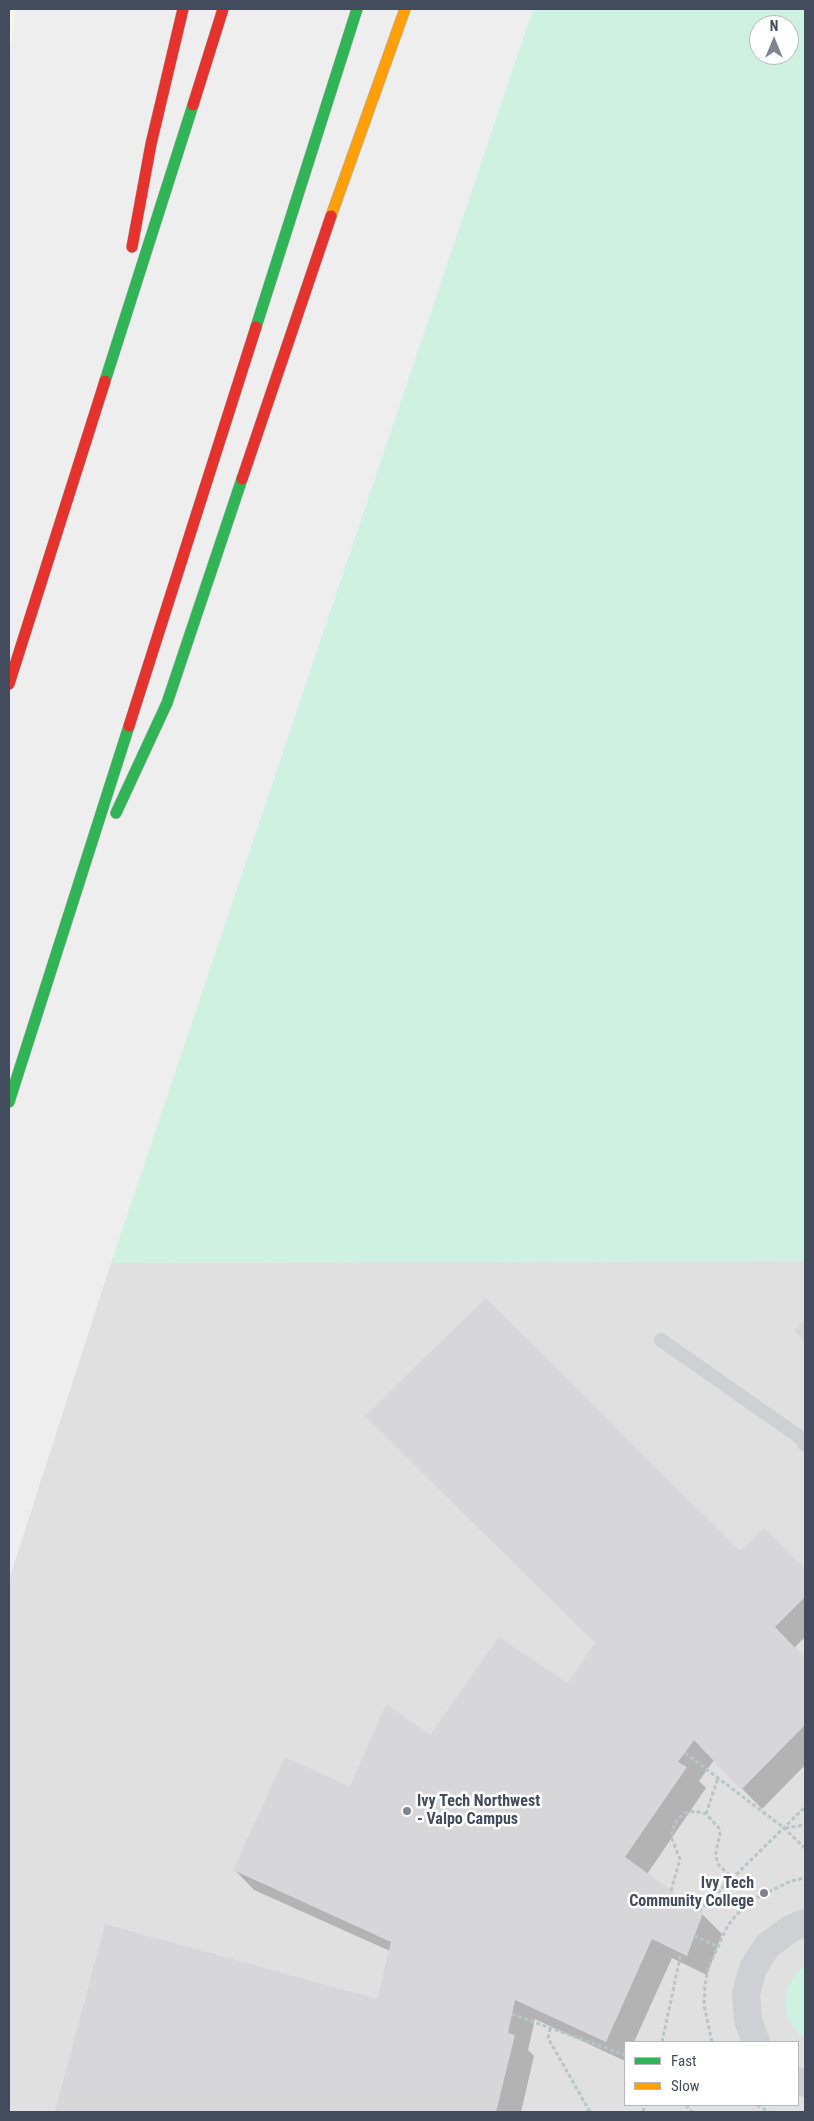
<!DOCTYPE html>
<html>
<head>
<meta charset="utf-8">
<style>
  body { margin:0 }
  #map { position:relative; width:814px; height:2121px; overflow:hidden; background:#efeeee; font-family:"Roboto Condensed",sans-serif }
  canvas { display:block }
  .frame { position:absolute; inset:0; border:10px solid #434c5d; pointer-events:none }
  .legend { position:absolute; left:624px; top:2041px; width:175px; height:65px; box-sizing:border-box; background:#fff; border:1px solid #b4b7be; margin:0; padding:6px 9px; list-style:none; font-size:15px; color:#434c5d }
  .legend li { display:flex; align-items:center; gap:10px; height:25px }
  .legend b { width:25px; border:1px solid #b4b7be }
  .north { position:absolute; left:749px; top:15px; width:50px; height:50px; box-sizing:border-box; background:#fff; border:1px solid #b4b7be; border-radius:50%; rotate:0deg; font-size:14px; font-weight:700; line-height:20px; text-align:center; color:#434c5d }
  .north::after { content:''; display:block; margin:auto; width:18px; height:22px; background:#7f8590; clip-path:polygon(50% 0,100% 100%,50% 72%,0 100%) }
</style>
</head>
<body>
<div id="map">
<canvas width="814" height="2121"></canvas>
<div class="frame"></div>
<ul class="legend">
<li><b style="height:6px;background:#30b455"></b>Fast</li>
<li><b style="height:6px;background:#ff9f0a"></b>Slow</li>
</ul>
<div class="north">N</div>
</div>
<script>
const ctx = document.querySelector('canvas').getContext('2d');
ctx.lineJoin = 'round';
function fill(path, color) {
  ctx.fillStyle = color;
  ctx.fill(path, 'evenodd');
}
function poly(rows) {
  const path = new Path2D();
  for (const r of rows) {
    path.moveTo(r[0], r[1]);
    for (let i = 2; i < r.length; i += 2) path.lineTo(r[i], r[i + 1]);
  }
  return path;
}
function trace(path, color, width, dash) {
  ctx.strokeStyle = color;
  ctx.lineWidth = width;
  ctx.lineCap = dash ? 'butt' : 'round';
  ctx.setLineDash(dash || []);
  ctx.stroke(path);
}
function write(font, color, halo, rows, align = 'center') {
  ctx.font = font + ' "Roboto Condensed",sans-serif';
  ctx.lineWidth = 5;
  ctx.setLineDash([]);
  ctx.textBaseline = 'middle';
  ctx.strokeStyle = halo;
  ctx.fillStyle = color;
  for (const [text, x, y, turn = 0] of rows) {
    ctx.save();
    ctx.translate(x, y);
    ctx.rotate((+turn || 0) * Math.PI / 180);
    ctx.textAlign = isNaN(turn) ? turn : align;
    if (halo) ctx.strokeText(text, 0, 0);
    ctx.fillText(text, 0, 0);
    ctx.restore();
  }
}
const commercial = poly([
  [9,9,16,9,9,59]
]);
const education = poly([
  [805,1261,805,2112,9,2112,9,1580,111,1263],
  [625,2042,798,2042,798,2105,625,2105]
]);
const green = poly([
  [533,9,805,9,805,1261,111,1263],
  [759,25,789,25,789,55,759,55],
  [805,1965,805,2038,795,2030,788,2018,785,2003,787,1989,793,1977]
]);
const shadow = poly([
  [764,1529,805,1570,805,1637,794,1648,805,1659,805,1765,762,1809,714,1760,699,1781,706,1788,647,1874,702,1914,722,1934,707,1975,672,1958,634,2042,625,2042,625,2061,535,2019,528,2050,534,2056,521,2112,56,2112,106,1926,378,2000,390,1951,254,1890,234,1869,350,1788,430,1736,568,1685,740,1552]
]);
const building = poly([
  [486,1298,740,1551,764,1528,805,1568,805,1597,775,1627,805,1658,805,1725,741,1790,694,1740,678,1762,687,1767,625,1857,703,1913,687,1956,652,1939,606,2042,515,2000,508,2033,515,2035,496,2112,55,2112,105,1924,377,1999,391,1942,233,1870,285,1757,350,1787,386,1704,430,1735,499,1637,568,1683,595,1643,365,1416],
  [805,1318,805,1341,794,1331]
]);
const path = poly([
  [685,1753,784,1828,805,1848],
  [706,1814,718,1778],
  [785,1828,805,1825],
  [671,1891,680,1859,672,1839,672,1830,678,1819,685,1813,695,1811,706,1814,719,1828,720,1834,716,1852,717,1863,733,1879],
  [699,1911,805,1807],
  [694,1936,717,1946],
  [512,2014,625,2055],
  [550,2028,548,2038,590,2112],
  [662,2042,681,1953],
  [712,2042,704,2005,705,1984,709,1966,728,1925,740,1911,756,1898,791,1881,805,1878],
  [686,2105,692,2112],
  [757,2105,769,2112],
  [643,2112,645,2105]
]);
const lane = poly([
  [661,1340,801,1438,805,1445]
]);
const street = poly([
  [756,2042,748,2021,746,1994,753,1968,768,1945,790,1929,805,1923],
  [798,2081,805,2083]
]);
const fast = poly([
  [256,327,357,9],
  [105,381,193,105],
  [116,813,167,703,242,479],
  [9,1102,129,726]
]);
const slow = poly([
  [331,216,405,9]
]);
const jam = poly([
  [193,105,223,9],
  [132,247,151,144,183,9],
  [242,479,331,216],
  [9,684,105,381],
  [129,726,256,327]
]);
const markers = [
  [407,1811,5,"#7f8590"],
  [764,1893,5,"#7f8590"]
];
const poiNames = [
  ["Ivy Tech Northwest",417,1802],
  ["- Valpo Campus",417,1820],
  ["Ivy Tech",754,1884,"right"],
  ["Community College",754,1902,"right"]
];
fill(commercial, '#f7f5e8');
fill(education, '#e0e0e1');
fill(green, '#cff1e2');
fill(shadow, '#0003');
fill(building, '#d7d7da');
trace(fast, '#b2b5bf', 12);
trace(slow, '#b2b5bf', 12);
trace(jam, '#b2b5bf', 12);
trace(path, '#b8c6c4', 3, [4, 2.5]);
trace(lane, '#ced0d4', 14);
trace(street, '#ced0d4', 28);
trace(fast, '#30b455', 11);
trace(slow, '#ff9f0a', 11);
trace(jam, '#e5322d', 11);
for (const [x, y, r, color] of markers) {
  const dot = new Path2D();
  dot.arc(x, y, r, 0, 2 * Math.PI);
  ctx.fillStyle = color;
  ctx.fill(dot);
  trace(dot, '#fff', 2);
}
write('bold 16px', '#434c5d', '#fff', poiNames, 'left');
</script>
</body>
</html>
